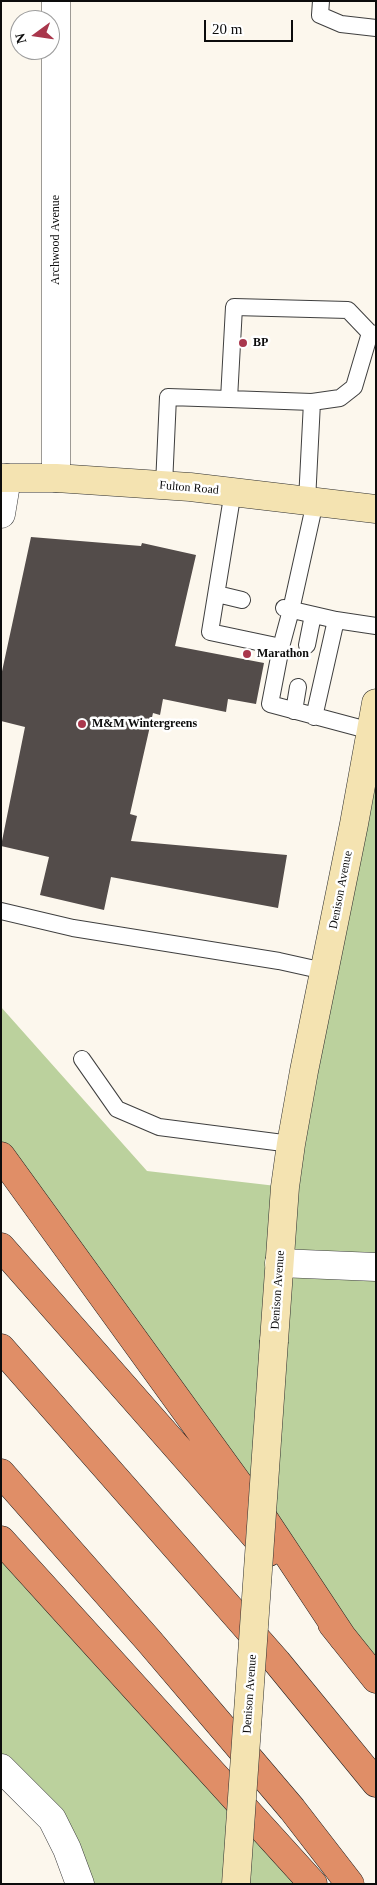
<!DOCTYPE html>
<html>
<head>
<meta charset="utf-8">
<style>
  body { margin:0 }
  #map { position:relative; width:377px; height:1885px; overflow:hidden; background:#fcf7ed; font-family:"Times New Roman",serif }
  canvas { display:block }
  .frame { position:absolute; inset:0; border:2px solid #0c0c0c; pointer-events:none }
  .north { position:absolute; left:10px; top:10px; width:50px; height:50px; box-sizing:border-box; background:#fff; border:1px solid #9e9e9e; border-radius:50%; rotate:256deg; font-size:14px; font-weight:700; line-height:20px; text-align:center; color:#0c0c0c }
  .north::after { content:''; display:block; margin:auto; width:18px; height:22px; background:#a9374c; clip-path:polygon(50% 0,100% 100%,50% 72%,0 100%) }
  .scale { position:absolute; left:204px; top:20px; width:89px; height:22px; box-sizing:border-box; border:2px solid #0c0c0c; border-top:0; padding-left:6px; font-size:15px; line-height:18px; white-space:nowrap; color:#0c0c0c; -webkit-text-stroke:4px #fff; paint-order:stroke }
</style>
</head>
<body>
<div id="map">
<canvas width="377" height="1885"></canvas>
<div class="frame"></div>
<div class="north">N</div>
<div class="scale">20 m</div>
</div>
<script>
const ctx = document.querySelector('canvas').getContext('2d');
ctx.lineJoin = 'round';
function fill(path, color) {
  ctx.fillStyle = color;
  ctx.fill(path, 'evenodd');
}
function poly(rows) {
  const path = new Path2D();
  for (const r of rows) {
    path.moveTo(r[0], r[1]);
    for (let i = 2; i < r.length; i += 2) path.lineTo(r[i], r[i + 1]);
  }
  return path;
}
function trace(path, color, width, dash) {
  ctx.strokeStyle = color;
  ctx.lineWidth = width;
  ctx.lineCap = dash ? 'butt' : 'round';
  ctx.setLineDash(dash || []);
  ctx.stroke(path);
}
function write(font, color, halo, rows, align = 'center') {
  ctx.font = font + ' "Times New Roman",serif';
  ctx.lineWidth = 5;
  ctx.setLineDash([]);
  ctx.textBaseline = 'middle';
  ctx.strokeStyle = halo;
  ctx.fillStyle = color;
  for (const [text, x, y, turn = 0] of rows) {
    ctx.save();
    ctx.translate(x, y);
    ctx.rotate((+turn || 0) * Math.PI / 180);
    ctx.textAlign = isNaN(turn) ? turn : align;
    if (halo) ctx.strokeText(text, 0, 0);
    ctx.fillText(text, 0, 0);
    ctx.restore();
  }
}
const forest = poly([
  [376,720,376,1679,1,1156,1,1007,147,1171,285,1187],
  [1,1540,313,1884,80,1884,1,1768]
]);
const building = poly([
  [31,537,141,546,142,543,196,555,175,646,264,663,256,704,228,699,226,712,163,699,160,715,153,713,130,814,137,816,131,841,287,855,278,908,111,877,104,910,40,895,49,857,1,846,25,727,1,721,1,676]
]);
const service = poly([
  [321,1,320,15,341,24,376,28],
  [229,399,312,402,307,501],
  [312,402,340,398,354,387,370,333],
  [164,485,168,397,229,399,234,307,348,310,370,333,376,334],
  [233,491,210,632,281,647,270,704,371,731],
  [217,594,242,600],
  [284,608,336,620,314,717],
  [336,620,376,626],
  [307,645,313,615],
  [281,647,291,610,315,502],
  [294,711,298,687],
  [1,911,73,928,279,961,324,971],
  [82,1059,117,1109,159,1127,291,1144]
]);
const minor = poly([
  [56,478,56,1],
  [1,514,7,478],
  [279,1263,376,1267],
  [1,1768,52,1819,67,1849,80,1884]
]);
const secondary = poly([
  [1,478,56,478,190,487,376,509],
  [274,1341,285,1187,291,1144,304,1071,354,824,376,703]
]);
const motorway = poly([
  [1,1156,264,1519,343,1638],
  [1,1247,269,1552],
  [1,1348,277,1662,376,1783],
  [1,1473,149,1641,292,1809,350,1884],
  [1,1540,313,1884],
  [332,1624,376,1679]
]);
const secondaryBridge = poly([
  [236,1884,274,1341]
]);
const markers = [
  [243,343,5,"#a9374c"],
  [247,654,5,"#a9374c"],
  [82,724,5,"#a9374c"]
];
const streetNames = [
  ["Archwood Avenue",56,240,-90],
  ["Fulton Road",189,488,5],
  ["Denison Avenue",341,890,-79],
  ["Denison Avenue",278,1290,-86],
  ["Denison Avenue",250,1694,-86]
];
const poiNames = [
  ["BP",253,343],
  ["Marathon",257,654],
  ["M&M Wintergreens",92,724]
];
fill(forest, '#bbd19d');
fill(building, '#534c4a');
trace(service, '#3f3f3f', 18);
trace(minor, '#3f3f3f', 29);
trace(secondary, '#2e2e2e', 29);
trace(motorway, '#1d1d1d', 29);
trace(service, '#fff', 16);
trace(minor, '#fff', 28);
trace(secondary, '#f4e3b1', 28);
trace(motorway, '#e08e67', 28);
trace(secondaryBridge, '#2e2e2e', 29, []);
trace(secondaryBridge, '#f4e3b1', 28);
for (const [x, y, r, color] of markers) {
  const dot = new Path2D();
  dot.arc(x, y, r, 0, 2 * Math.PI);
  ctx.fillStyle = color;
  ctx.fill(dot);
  trace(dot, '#fff', 2);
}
write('12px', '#0c0c0c', '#fff', streetNames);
write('bold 12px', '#0c0c0c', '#fff', poiNames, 'left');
</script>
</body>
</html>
